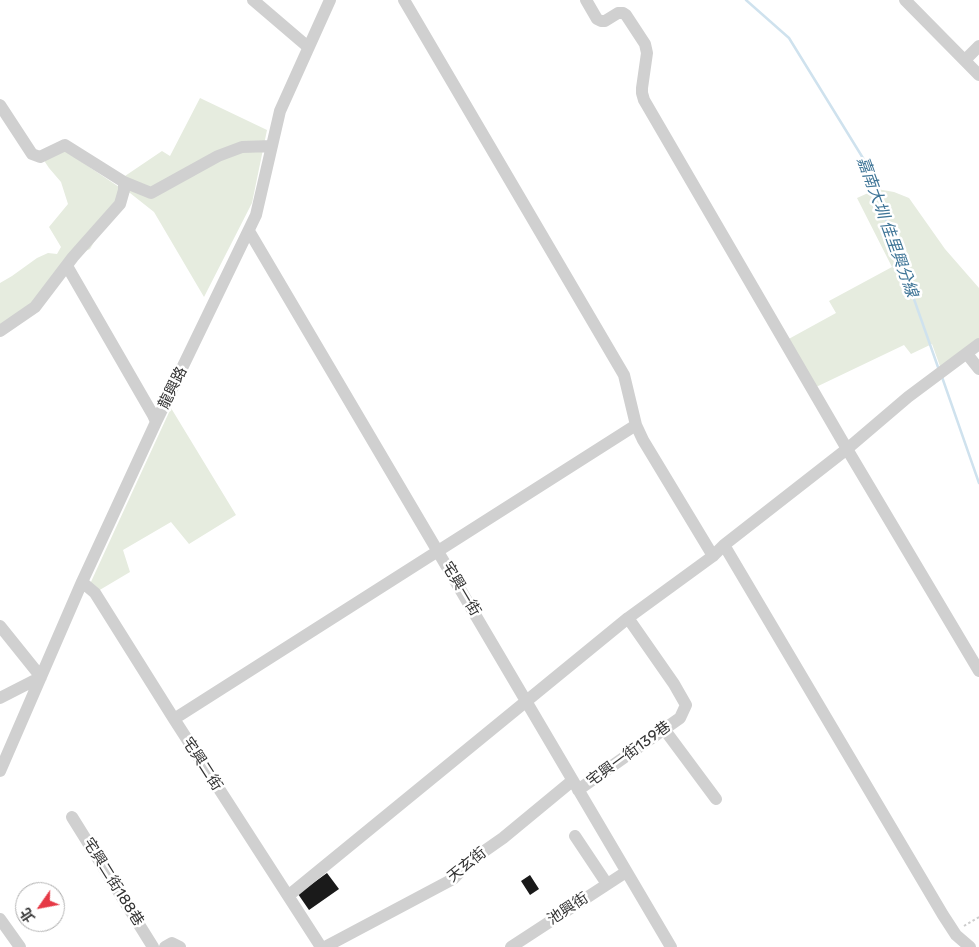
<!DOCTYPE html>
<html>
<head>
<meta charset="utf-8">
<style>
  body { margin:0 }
  #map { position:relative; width:979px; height:947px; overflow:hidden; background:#fff; font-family:Rubik,"Noto Sans TC",sans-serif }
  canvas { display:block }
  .north { position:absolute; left:15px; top:882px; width:50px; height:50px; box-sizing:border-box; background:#fff; border:1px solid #adadad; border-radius:50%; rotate:237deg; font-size:14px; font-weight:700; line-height:20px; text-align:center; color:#333 }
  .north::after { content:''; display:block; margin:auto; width:18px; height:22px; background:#e63946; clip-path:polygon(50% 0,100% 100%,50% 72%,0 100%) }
</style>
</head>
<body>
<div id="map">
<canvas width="979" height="947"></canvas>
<div class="north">北</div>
</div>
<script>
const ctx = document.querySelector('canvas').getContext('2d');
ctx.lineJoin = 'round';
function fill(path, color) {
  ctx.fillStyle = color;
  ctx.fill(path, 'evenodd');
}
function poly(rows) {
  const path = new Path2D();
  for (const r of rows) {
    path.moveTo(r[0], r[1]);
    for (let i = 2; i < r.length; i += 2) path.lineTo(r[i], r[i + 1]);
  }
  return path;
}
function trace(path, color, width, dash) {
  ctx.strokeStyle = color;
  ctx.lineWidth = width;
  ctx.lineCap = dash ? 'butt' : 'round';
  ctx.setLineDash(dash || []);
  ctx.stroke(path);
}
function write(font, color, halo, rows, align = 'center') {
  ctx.font = font + ' Rubik,"Noto Sans TC",sans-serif';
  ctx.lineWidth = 5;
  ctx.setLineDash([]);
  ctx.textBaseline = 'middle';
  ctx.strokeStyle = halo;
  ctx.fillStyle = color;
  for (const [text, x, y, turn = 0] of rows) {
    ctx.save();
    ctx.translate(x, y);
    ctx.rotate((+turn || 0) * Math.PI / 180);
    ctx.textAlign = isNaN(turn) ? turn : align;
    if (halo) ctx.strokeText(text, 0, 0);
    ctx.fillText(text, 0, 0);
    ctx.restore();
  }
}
const green = poly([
  [200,98,267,130,252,203,204,297,154,212,130,193,124,190,90,249,73,257,35,307,0,331,0,283,12,276,37,258,48,253,57,254,61,247,49,227,68,204,61,182,49,168,43,159,64,150,119,187,125,176,162,151,170,156],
  [877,189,894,192,909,198,945,249,979,288,979,339,941,369,932,344,911,354,904,345,814,388,785,341,836,313,829,301,892,267,857,198],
  [171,408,236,515,189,544,171,522,123,550,130,572,98,591,90,584]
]);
const stream = poly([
  [746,0,789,38,866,163,939,370],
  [942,377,979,483]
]);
const building = poly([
  [327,873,339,889,309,910,298,894],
  [530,875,539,889,530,895,521,881]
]);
const path = poly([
  [964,926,979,917]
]);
const minor = poly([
  [253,0,308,47],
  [404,0,624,375,636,425,643,440,713,556],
  [586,0,597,19,601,21,605,21,618,13,623,13,626,15,645,44,647,53,642,88,642,93,644,100,847,449,979,671],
  [905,0,979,75],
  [965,60,979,46],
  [0,105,32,154,40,157,65,145,124,182,151,193,218,156,242,147,272,146],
  [249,231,671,947],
  [67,266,153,415,156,422],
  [0,331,35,307,73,257,120,204,124,190,124,182],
  [967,354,979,369],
  [724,545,943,915,956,935,970,947],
  [82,582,95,593,174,719,321,947],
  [0,626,41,677,0,698],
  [174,719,636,425],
  [664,729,716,799],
  [0,771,82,582,156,422,256,215,280,111,330,0],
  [578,790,680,718,686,705,674,684,628,618],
  [72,817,153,947],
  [575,836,607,884],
  [288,896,628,618,713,556,724,545,847,449,908,397,979,344],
  [0,919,20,947],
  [165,947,172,943,180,947],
  [325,947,453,879,473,859,503,838,572,781],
  [511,947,626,872]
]);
const streetNames = [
  ["龍興路",173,388,-64],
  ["宅興一街",461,589,59],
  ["宅興一街139巷",629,754,-36],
  ["宅興二街",202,764,57],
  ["天玄街",467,865,-39],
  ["宅興二街188巷",113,882,58],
  ["池興街",568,909,-33]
];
const waterNames = [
  ["嘉南大圳 佳里興分線",887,227,70]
];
fill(green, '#e6ecdf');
trace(stream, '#cfe2ee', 2.5);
fill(building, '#1a1a1a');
trace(path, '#cdcdcd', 2, [2.5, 2.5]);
trace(minor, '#d0d0d0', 12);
write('15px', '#333', '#fff', streetNames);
write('italic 16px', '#3f7597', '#fff', waterNames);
</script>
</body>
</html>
